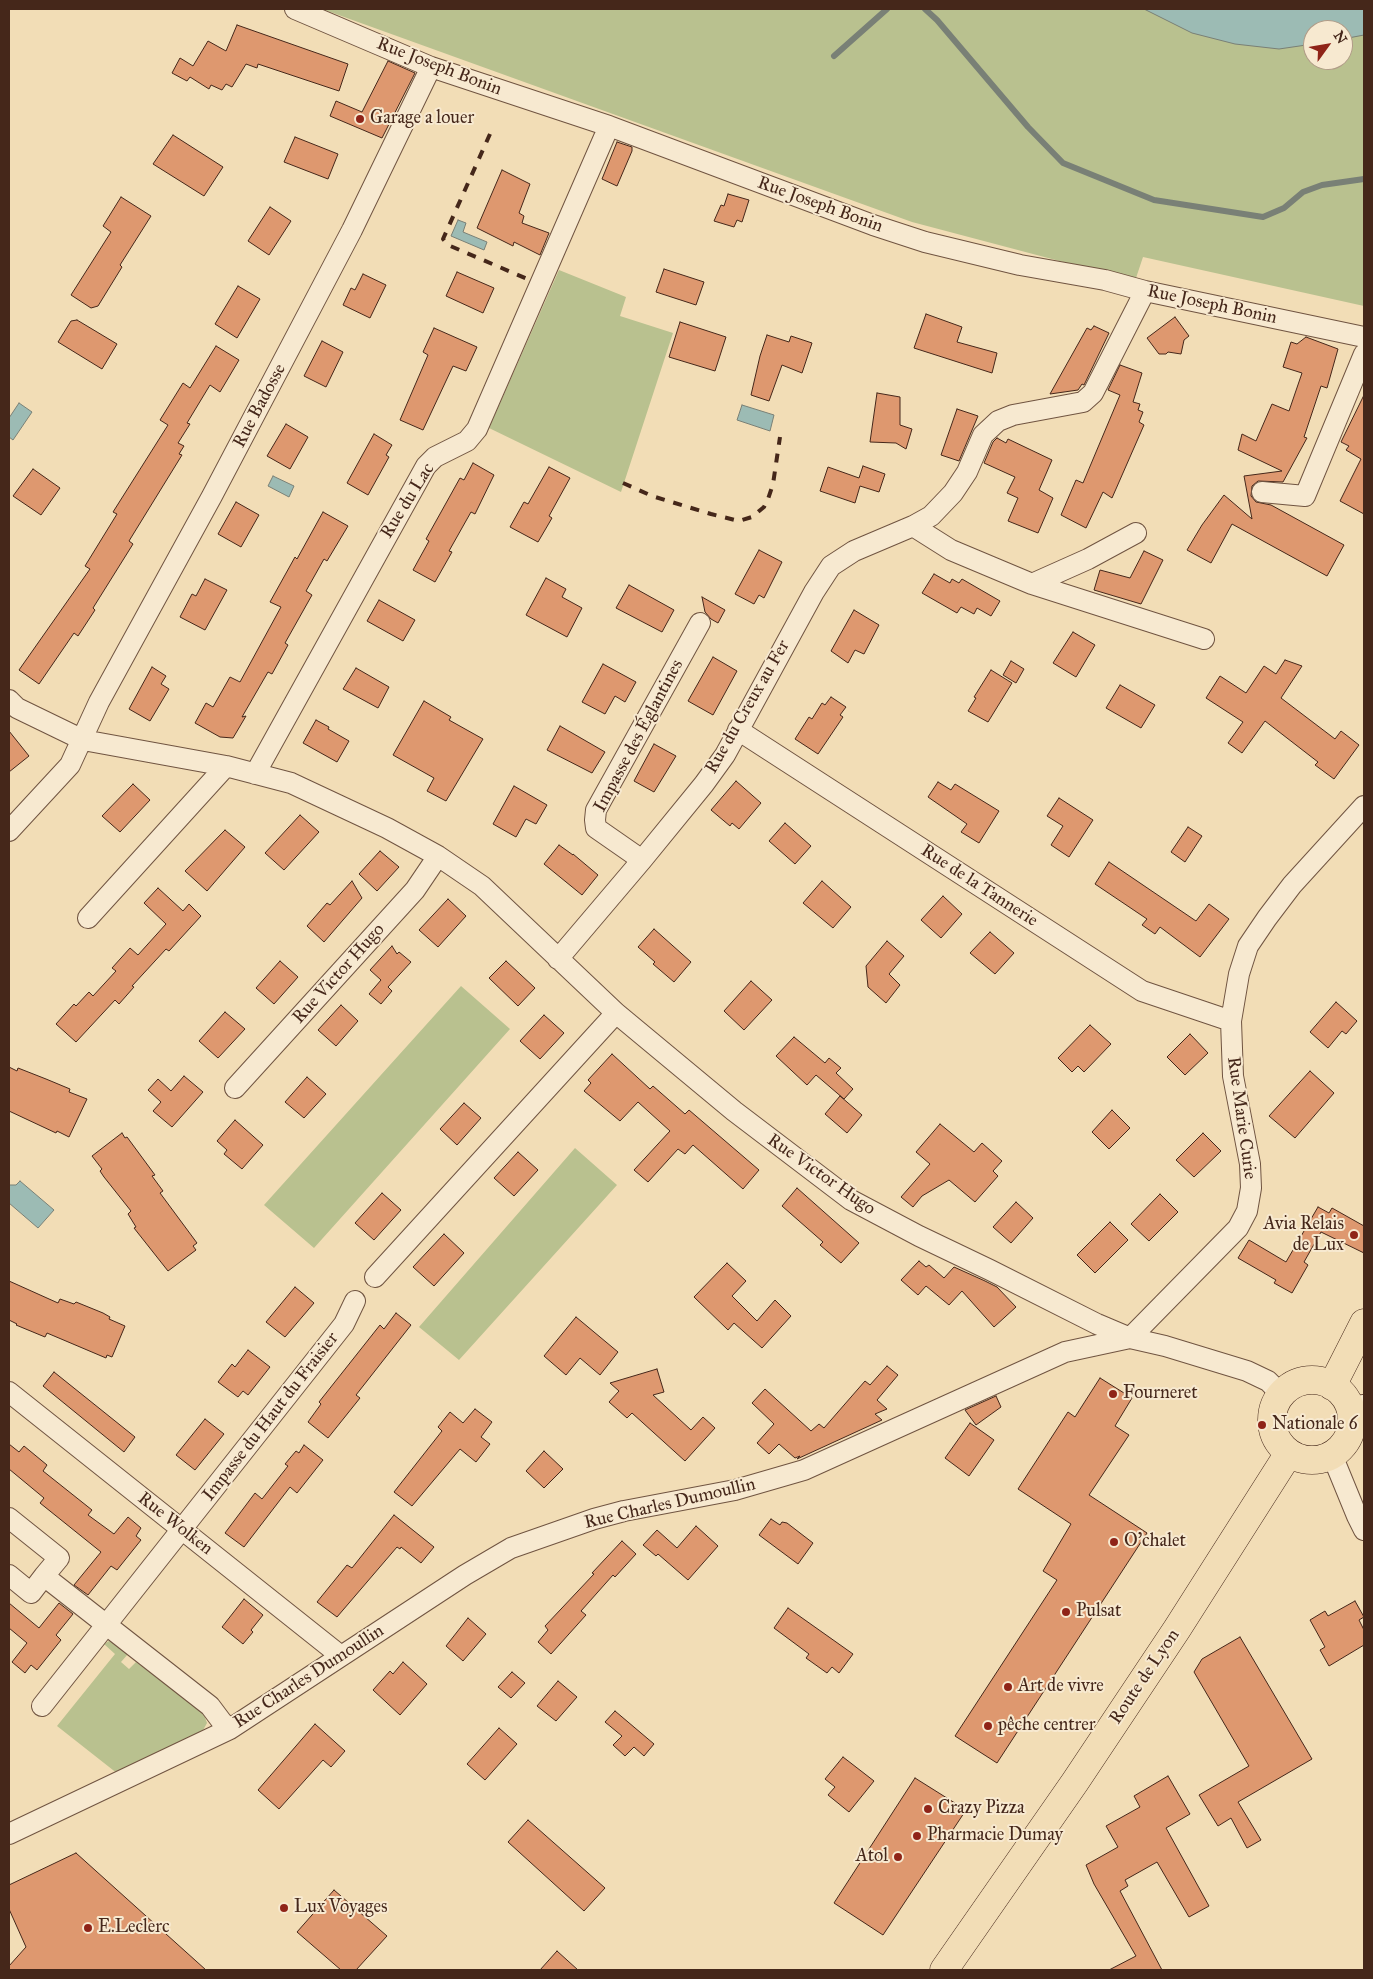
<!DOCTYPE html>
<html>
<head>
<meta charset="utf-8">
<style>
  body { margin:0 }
  #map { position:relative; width:1373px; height:1979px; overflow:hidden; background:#f2ddb6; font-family:"IM FELL Great Primer",serif }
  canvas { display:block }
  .frame { position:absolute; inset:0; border:10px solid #45271a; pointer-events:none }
  .north { position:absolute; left:1303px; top:20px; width:50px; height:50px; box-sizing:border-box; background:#f7e9d0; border:1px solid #b09b87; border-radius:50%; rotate:58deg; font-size:14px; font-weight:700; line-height:20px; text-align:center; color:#45271a }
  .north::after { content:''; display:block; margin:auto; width:18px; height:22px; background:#8f2418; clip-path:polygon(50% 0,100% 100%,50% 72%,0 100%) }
</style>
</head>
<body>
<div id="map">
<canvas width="1373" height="1979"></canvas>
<div class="frame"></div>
<div class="north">N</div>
</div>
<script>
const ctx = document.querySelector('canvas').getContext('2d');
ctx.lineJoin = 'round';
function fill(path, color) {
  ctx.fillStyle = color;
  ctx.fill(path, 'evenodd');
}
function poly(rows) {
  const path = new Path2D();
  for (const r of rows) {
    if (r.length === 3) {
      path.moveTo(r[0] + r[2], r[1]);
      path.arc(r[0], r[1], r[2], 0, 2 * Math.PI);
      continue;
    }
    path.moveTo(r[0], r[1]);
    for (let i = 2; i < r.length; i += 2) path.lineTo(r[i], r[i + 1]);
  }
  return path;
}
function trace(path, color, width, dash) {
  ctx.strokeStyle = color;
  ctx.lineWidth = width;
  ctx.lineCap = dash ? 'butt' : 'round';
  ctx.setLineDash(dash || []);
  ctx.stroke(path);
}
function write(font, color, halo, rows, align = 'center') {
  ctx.font = font + ' "IM FELL Great Primer",serif';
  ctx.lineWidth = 4;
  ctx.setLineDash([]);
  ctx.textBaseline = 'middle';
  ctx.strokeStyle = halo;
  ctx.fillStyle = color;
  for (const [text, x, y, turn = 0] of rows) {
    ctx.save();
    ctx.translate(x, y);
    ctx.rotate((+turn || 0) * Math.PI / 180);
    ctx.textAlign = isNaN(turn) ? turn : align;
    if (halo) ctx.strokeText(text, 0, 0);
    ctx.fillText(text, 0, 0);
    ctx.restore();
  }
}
const green = poly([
  [322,9,1364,9,1364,306,1143,257,1135,281,912,222],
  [1313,30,1343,30,1343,60,1313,60],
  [559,270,626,297,620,316,673,333,621,492,489,428],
  [461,986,510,1029,314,1248,264,1205],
  [575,1148,617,1185,459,1360,419,1327],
  [109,1641,117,1644,128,1654,121,1662,129,1669,136,1662,203,1712,207,1723,201,1734,118,1774,57,1726,115,1654,104,1644]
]);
const water = poly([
  [1144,9,1364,9,1364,35,1343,39,1343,30,1313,30,1313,44,1279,49,1235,44,1192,33,1144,9],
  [458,220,466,223,463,232,487,242,484,250,451,236,458,220],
  [19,403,32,412,13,440,9,437,9,418,19,403],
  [742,405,774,415,770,431,737,420,742,405],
  [273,476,294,486,289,497,268,486,273,476],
  [20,1181,54,1210,38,1228,9,1203,9,1185,16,1185,20,1181]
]);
const stream = poly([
  [925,9,937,20,1028,127,1063,163,1154,200,1263,217,1284,208,1303,192,1322,185,1364,179],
  [834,56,887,9]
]);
const building = poly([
  [237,25,348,64,339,91,258,64,257,68,246,64,232,87,226,84,222,90,211,85,209,89,190,77,187,81,172,73,180,58,193,66,208,41,226,51,237,25],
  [388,61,415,73,382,138,330,116,336,101,362,112,388,61],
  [173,135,223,167,204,196,153,164,173,135],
  [295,137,338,154,328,179,284,162,295,137],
  [617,142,632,147,632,151,617,186,602,179,617,142],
  [502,170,530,184,519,213,524,216,522,223,549,233,540,255,514,242,513,246,477,228,502,170],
  [728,194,749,200,742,222,737,220,734,227,714,221,721,205,724,206,728,194],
  [121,197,151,216,120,265,122,267,98,306,91,308,71,295,111,232,103,226,121,197],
  [270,207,291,221,269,255,248,241,270,207],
  [664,269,704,282,696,305,656,292,664,269],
  [457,272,494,288,483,313,446,296,457,272],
  [363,274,386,285,370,318,343,305,351,288,355,290,363,274],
  [238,286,260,299,237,338,215,324,238,286],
  [926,314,962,327,957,342,997,353,992,373,914,348,926,314],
  [1175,317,1189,336,1184,340,1181,354,1168,352,1166,354,1159,354,1147,338,1175,317],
  [77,320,117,344,102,369,58,342,71,321,77,320],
  [680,322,726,337,715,371,669,357,680,322],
  [1094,326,1109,333,1084,385,1082,384,1078,390,1050,394,1087,328,1091,330,1094,326],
  [434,328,477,347,466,371,453,366,423,430,400,420,428,355,423,352,434,328],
  [767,335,789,342,791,336,812,343,802,373,782,365,769,401,751,395,760,356,767,335],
  [1306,337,1338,349,1327,388,1321,386,1304,437,1307,438,1283,482,1258,481,1252,486,1251,496,1256,502,1271,505,1344,545,1327,576,1232,524,1211,563,1187,550,1202,525,1224,495,1252,519,1244,476,1282,471,1238,450,1242,434,1256,441,1272,404,1289,411,1302,373,1283,367,1291,342,1297,344,1306,337],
  [322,341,343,352,326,387,304,376,322,341],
  [216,346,239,360,220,392,210,385,187,423,190,424,178,443,184,446,179,454,182,455,129,541,133,544,93,608,95,610,78,636,74,633,39,684,19,670,90,569,85,566,117,514,113,512,168,425,160,420,183,383,190,388,216,346],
  [1120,365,1142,373,1133,402,1140,404,1138,410,1143,412,1139,422,1144,425,1112,498,1103,492,1086,528,1061,515,1076,480,1083,483,1120,395,1108,390,1120,365],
  [877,393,900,397,900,425,912,429,906,449,896,443,870,442,877,393],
  [1364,395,1364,514,1340,501,1361,459,1346,450,1349,446,1341,442,1364,395],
  [957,409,978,416,959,461,941,455,957,409],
  [286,424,308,437,290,469,267,456,286,424],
  [374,434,392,445,386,455,389,457,368,495,347,483,374,434],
  [997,438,1006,443,1008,439,1052,460,1039,490,1053,498,1038,533,1008,521,1018,498,1007,493,1015,477,984,463,993,442,997,438],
  [473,463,494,475,475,514,471,512,449,551,452,552,435,582,413,570,429,541,426,539,460,478,464,480,473,463],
  [863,466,885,474,879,492,860,486,855,503,820,491,828,467,859,478,863,466],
  [549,467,570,478,549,516,552,518,538,542,510,527,524,502,528,504,549,467],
  [33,469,60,488,41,515,13,496,33,469],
  [236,502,259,515,241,547,218,534,236,502],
  [323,512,348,526,327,561,324,559,306,591,312,595,285,643,288,645,272,674,268,672,242,717,246,716,233,738,220,737,195,723,206,703,213,707,230,677,240,682,281,607,270,602,295,557,297,559,323,512],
  [759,550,782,562,764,598,759,595,754,604,735,594,759,550],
  [1144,551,1163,560,1141,604,1094,590,1100,570,1130,578,1144,551],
  [934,574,950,583,952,579,959,583,962,579,1000,601,991,616,977,608,974,614,961,607,957,613,922,593,934,574],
  [546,578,566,589,562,597,582,608,567,637,526,615,546,578],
  [205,579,227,590,205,630,180,617,192,594,196,596,205,579],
  [629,585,674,610,662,632,616,608,629,585],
  [702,597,725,610,718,623,711,619,705,612,702,597],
  [379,600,415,620,403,641,367,621,379,600],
  [854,610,879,625,864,654,855,650,848,663,831,651,854,610],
  [1073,632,1095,645,1076,677,1053,663,1073,632],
  [713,657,737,671,713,715,688,701,713,657],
  [1285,660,1302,666,1281,698,1335,739,1341,731,1359,745,1334,779,1315,765,1318,762,1265,721,1242,753,1228,743,1243,722,1206,698,1220,676,1246,693,1264,666,1276,674,1285,660],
  [1011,661,1024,669,1016,683,1003,675,1011,661],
  [603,664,636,682,625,702,615,696,605,714,582,702,603,664],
  [152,667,166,676,161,684,169,689,150,721,129,709,152,667],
  [356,668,389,687,378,708,343,689,356,668],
  [991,670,1012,683,988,722,968,711,976,698,974,697,991,670],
  [1120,685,1155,705,1141,728,1106,708,1120,685],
  [831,697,846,707,840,715,843,717,818,754,795,739,809,717,812,719,822,703,825,705,831,697],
  [424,701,451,717,449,720,483,739,446,801,427,791,434,778,393,755,424,701],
  [316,720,329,727,328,729,349,741,337,762,303,743,316,720],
  [560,726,605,752,592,773,547,750,560,726],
  [9,731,29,756,9,772,9,731],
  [654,744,676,756,654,792,634,781,654,744],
  [736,781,761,803,739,829,732,823,730,826,711,810,736,781],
  [938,782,951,790,955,784,999,811,979,843,961,832,967,824,928,797,938,782],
  [133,784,150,800,120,832,102,816,133,784],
  [514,786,547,805,536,824,526,819,516,837,493,824,514,786],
  [1059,798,1093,820,1069,857,1051,845,1063,826,1047,816,1059,798],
  [300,815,319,832,284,870,265,853,300,815],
  [785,823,811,846,795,864,769,841,785,823],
  [1188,827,1202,836,1185,862,1171,852,1188,827],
  [225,830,245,847,207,891,185,871,225,830],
  [559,845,573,855,573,854,598,875,582,895,544,864,559,845],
  [380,851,399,867,377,891,359,874,380,851],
  [1109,862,1196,921,1209,904,1229,919,1200,957,1160,927,1155,934,1142,925,1147,919,1095,884,1109,862],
  [352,881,362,898,324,942,307,926,327,903,330,905,352,881],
  [822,881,851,907,833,928,803,903,822,881],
  [158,888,183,911,189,904,201,916,169,951,166,949,132,986,134,987,119,1004,115,1000,76,1042,56,1024,74,1004,76,1006,89,992,93,996,116,971,112,968,130,948,138,955,166,924,144,903,158,888],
  [943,896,962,914,941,938,921,920,943,896],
  [448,899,466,916,438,947,419,930,448,899],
  [654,929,691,962,674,982,653,964,655,962,638,947,654,929],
  [990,932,1014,953,995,974,970,953,990,932],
  [887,941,904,956,889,974,900,985,886,1003,868,987,866,966,887,941],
  [392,946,397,954,399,952,411,962,388,987,392,991,381,1004,369,994,381,980,370,970,392,946],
  [280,961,298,977,274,1004,256,988,280,961],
  [506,961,535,988,518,1006,489,978,506,961],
  [751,981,772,1000,744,1030,724,1011,751,981],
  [1336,1002,1357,1021,1346,1034,1342,1031,1328,1048,1310,1032,1336,1002],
  [341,1005,358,1021,336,1046,318,1030,341,1005],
  [225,1012,245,1029,218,1058,199,1041,225,1012],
  [544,1015,564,1033,540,1059,520,1041,544,1015],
  [1090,1025,1111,1044,1084,1072,1078,1066,1072,1072,1058,1058,1090,1025],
  [1190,1034,1208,1053,1185,1075,1167,1057,1190,1034],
  [794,1037,825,1063,829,1058,841,1068,836,1073,853,1089,844,1099,816,1075,807,1085,776,1056,794,1037],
  [612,1054,650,1089,653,1086,685,1114,689,1110,759,1170,743,1189,693,1145,685,1154,678,1149,648,1182,634,1170,670,1131,638,1102,620,1121,584,1091,591,1083,588,1080,612,1054],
  [9,1067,17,1071,18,1068,46,1079,70,1089,69,1092,87,1099,69,1137,57,1131,56,1133,9,1111,9,1067],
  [1310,1071,1334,1093,1295,1138,1269,1116,1310,1071],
  [184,1076,203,1092,172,1127,153,1111,161,1102,148,1090,158,1079,171,1091,184,1076],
  [307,1077,326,1094,304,1118,285,1102,307,1077],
  [840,1096,862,1115,847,1133,825,1114,840,1096],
  [464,1103,481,1118,457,1145,440,1129,464,1103],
  [1112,1110,1130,1128,1109,1149,1092,1132,1112,1110],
  [235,1120,263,1145,242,1169,224,1154,227,1150,217,1141,235,1120],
  [940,1124,974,1152,982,1143,1002,1161,993,1171,998,1176,975,1202,949,1180,922,1196,913,1207,901,1197,930,1164,916,1152,940,1124],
  [122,1133,125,1138,127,1137,155,1175,152,1176,163,1191,160,1193,197,1243,193,1246,196,1250,168,1271,134,1228,136,1227,128,1214,131,1211,104,1177,100,1171,102,1169,92,1156,122,1133],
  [1203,1133,1221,1151,1194,1177,1176,1160,1203,1133],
  [518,1152,538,1170,514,1196,494,1178,518,1152],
  [797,1188,859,1243,841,1263,820,1245,823,1242,782,1206,797,1188],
  [382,1193,401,1210,374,1240,355,1223,382,1193],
  [1160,1194,1178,1212,1149,1241,1131,1224,1160,1194],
  [1016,1202,1033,1218,1011,1243,993,1227,1016,1202],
  [1318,1207,1329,1213,1332,1208,1364,1226,1364,1253,1321,1232,1304,1262,1308,1265,1292,1293,1274,1283,1276,1280,1238,1258,1249,1240,1286,1262,1318,1207],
  [1110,1222,1128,1240,1095,1273,1077,1255,1110,1222],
  [444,1234,464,1253,434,1286,413,1267,444,1234],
  [919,1261,926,1267,929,1265,944,1278,954,1267,985,1281,997,1287,1016,1307,994,1327,962,1291,949,1305,926,1286,918,1295,901,1280,919,1261],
  [727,1263,746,1281,732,1296,757,1321,775,1300,791,1316,762,1348,734,1323,728,1330,694,1297,727,1263],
  [9,1281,58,1303,60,1299,74,1304,76,1302,103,1313,110,1317,109,1319,125,1326,112,1357,107,1355,106,1358,47,1333,45,1337,16,1325,17,1324,9,1320,9,1281],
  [295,1287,314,1303,285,1337,266,1322,295,1287],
  [396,1313,411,1325,356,1395,360,1398,328,1438,308,1422,321,1404,319,1402,380,1325,384,1329,396,1313],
  [576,1317,618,1352,600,1375,580,1358,566,1375,544,1356,576,1317],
  [248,1350,270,1367,248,1395,243,1391,238,1397,218,1382,232,1364,235,1367,248,1350],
  [887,1366,898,1375,877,1400,887,1409,875,1414,882,1420,797,1459,800,1456,795,1458,779,1444,769,1454,757,1443,774,1424,752,1403,765,1389,811,1431,819,1424,824,1428,865,1381,870,1385,887,1366],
  [657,1369,664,1392,653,1395,691,1430,703,1417,715,1428,685,1461,632,1413,627,1418,609,1402,619,1391,610,1383,657,1369],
  [54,1372,135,1437,124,1452,43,1386,54,1372],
  [1100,1378,1132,1398,1115,1426,1129,1435,1089,1495,1147,1533,997,1763,955,1736,1057,1580,1043,1571,1071,1524,1018,1489,1068,1412,1075,1417,1100,1378],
  [996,1396,1001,1407,976,1425,965,1410,996,1396],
  [475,1409,492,1422,481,1437,490,1444,476,1462,460,1449,412,1506,394,1492,442,1431,438,1427,450,1412,463,1423,475,1409],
  [205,1419,224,1434,195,1470,176,1455,205,1419],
  [970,1423,994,1440,969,1476,945,1458,970,1423],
  [9,1444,19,1452,24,1446,47,1465,43,1471,92,1510,88,1515,114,1534,128,1517,141,1528,136,1536,141,1540,117,1570,111,1566,88,1595,74,1585,101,1552,40,1503,44,1498,9,1469,9,1444],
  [304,1445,323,1460,297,1493,290,1487,244,1547,225,1533,255,1493,262,1499,288,1466,285,1464,296,1451,299,1453,304,1445],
  [544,1451,563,1469,544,1488,526,1471,544,1451],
  [394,1515,434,1547,421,1563,401,1547,400,1549,397,1547,337,1617,317,1602,347,1565,352,1568,394,1515],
  [771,1519,780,1525,782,1522,787,1523,813,1543,798,1564,759,1535,771,1519],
  [696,1526,718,1546,688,1580,658,1554,656,1556,643,1545,657,1530,677,1548,696,1526],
  [622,1541,636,1554,615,1577,613,1575,581,1611,586,1615,551,1654,538,1642,548,1630,545,1626,594,1574,592,1573,622,1541],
  [244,1599,263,1615,251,1630,253,1632,243,1644,222,1627,244,1599],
  [1355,1601,1364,1617,1359,1620,1364,1630,1364,1645,1329,1666,1320,1650,1325,1647,1310,1620,1325,1611,1328,1616,1355,1601],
  [9,1603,39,1628,59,1603,73,1614,56,1635,61,1640,37,1670,31,1665,25,1673,12,1662,27,1643,9,1628,9,1603],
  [788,1608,853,1654,839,1673,832,1667,827,1673,806,1658,809,1654,774,1628,788,1608],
  [468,1618,486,1634,463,1661,446,1646,468,1618],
  [1240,1637,1312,1759,1238,1802,1261,1840,1247,1848,1231,1818,1218,1826,1199,1795,1249,1766,1194,1672,1202,1659,1240,1637],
  [403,1662,427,1684,400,1715,373,1690,390,1671,393,1674,403,1662],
  [512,1672,525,1683,511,1698,498,1687,512,1672],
  [558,1681,577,1697,556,1721,537,1706,558,1681],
  [615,1711,654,1744,644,1756,634,1747,625,1756,613,1745,622,1736,605,1722,615,1711],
  [315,1724,345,1751,331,1767,323,1760,279,1809,258,1790,315,1724],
  [499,1728,517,1744,485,1780,467,1764,499,1728],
  [843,1757,874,1781,849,1812,828,1795,835,1787,825,1779,843,1757],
  [1168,1776,1190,1814,1166,1828,1209,1906,1189,1917,1157,1862,1125,1880,1128,1886,1120,1891,1162,1970,1109,1970,1136,1956,1094,1884,1086,1865,1118,1847,1106,1826,1140,1807,1134,1796,1168,1776],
  [915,1778,966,1810,883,1935,834,1903,915,1778],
  [528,1820,605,1888,584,1911,508,1842,528,1820],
  [76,1853,206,1970,9,1970,9,1966,26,1947,9,1909,9,1885,76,1853],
  [334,1890,387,1936,356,1970,341,1970,297,1932,334,1890],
  [557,1951,578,1970,540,1970,557,1951]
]);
const street = poly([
  [295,9,431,67,609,126,873,225,925,242,1020,265,1105,280,1145,291,1364,337],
  [1262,492,1305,496,1364,354],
  [913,526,951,550,1032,584,1204,639],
  [1032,584,1088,559,1136,533],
  [9,700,17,708,83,740,226,766,291,783,387,828,438,856,482,886,616,1013,734,1111,851,1200,919,1236,990,1270,1097,1324,1130,1338],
  [738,730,1142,991,1231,1021],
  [255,774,426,466,435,457,467,441,477,429,609,126],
  [9,831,70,765,99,702,212,496,352,230,431,67],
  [642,860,596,828,595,820,596,810,700,623],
  [88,918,226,766],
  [558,959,642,860,704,784,725,755,814,592,831,566,854,551,913,526,931,516,953,493,967,472,983,435,998,421,1013,415,1083,402,1093,393,1145,291],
  [235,1088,415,890,438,856],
  [375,1277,616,1013],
  [1130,1338,1238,1228,1247,1211,1251,1188,1250,1164,1233,1076,1231,1021,1239,974,1248,946,1267,918,1292,885,1364,806],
  [9,1392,341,1656],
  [1349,1407,1364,1405],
  [1332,1455,1357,1516,1364,1530],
  [9,1518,59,1558,44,1576,210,1706,222,1722,230,1729],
  [9,1575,31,1593,44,1576],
  [42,1706,344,1324,355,1301],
  [9,1834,230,1729,465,1575,511,1548,594,1519,624,1511,735,1490,804,1470,1065,1352,1130,1338,1165,1346,1247,1371,1268,1381,1281,1394]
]);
const primary = poly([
  [1312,1420,40],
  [1332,1386,1364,1323],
  [944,1970,1075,1782,1177,1629,1289,1453]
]);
const rail = poly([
  [490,134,443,239,448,245,532,281],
  [623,483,652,496,711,514,739,521,752,517,764,507,768,499,773,484,780,437]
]);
const markers = [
  [360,119,5,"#8f2418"],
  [1354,1235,5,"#8f2418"],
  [1113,1394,5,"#8f2418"],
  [1262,1425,5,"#8f2418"],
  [1114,1542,5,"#8f2418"],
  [1066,1612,5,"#8f2418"],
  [1008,1687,5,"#8f2418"],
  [988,1726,5,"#8f2418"],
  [928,1809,5,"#8f2418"],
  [917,1836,5,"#8f2418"],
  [898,1857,5,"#8f2418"],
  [284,1908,5,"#8f2418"],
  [88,1928,5,"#8f2418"]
];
const streetNames = [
  ["Rue Joseph Bonin",439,67,21],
  ["Rue Joseph Bonin",820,205,20],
  ["Rue Joseph Bonin",1212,305,12],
  ["Rue Badosse",260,406,-62],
  ["Rue du Lac",408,501,-58],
  ["Rue du Creux au Fer",748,707,-60],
  ["Impasse des Églantines",639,736,-62],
  ["Rue de la Tannerie",979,886,33],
  ["Rue Victor Hugo",339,974,-48],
  ["Rue Marie Curie",1241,1118,82],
  ["Rue Victor Hugo",821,1175,35],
  ["Impasse du Haut du Fraisier",271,1417,-52],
  ["Rue Charles Dumoullin",670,1504,-13],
  ["Rue Wolken",175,1524,38],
  ["Rue Charles Dumoullin",309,1677,-33],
  ["Route de Lyon",1145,1677,-56]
];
const poiNames = [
  ["Garage a louer",370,119],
  ["Avia Relais",1344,1225,"right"],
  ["de Lux",1344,1246,"right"],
  ["Fourneret",1123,1394],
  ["Nationale 6",1272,1425],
  ["O'chalet",1124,1542],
  ["Pulsat",1076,1612],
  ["Art de vivre",1018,1687],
  ["pêche centrer",998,1726],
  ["Crazy Pizza",938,1809],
  ["Pharmacie Dumay",927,1836],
  ["Atol",888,1857,"right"],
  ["Lux Voyages",294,1908],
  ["E.Leclerc",98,1928]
];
fill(green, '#b9c18f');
fill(water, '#9cbbb4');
trace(water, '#798076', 1);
trace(stream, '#798076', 6);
fill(building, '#de986f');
trace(building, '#45271a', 1);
trace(street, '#705441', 22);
trace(primary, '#45271a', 29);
trace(street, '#f7e9d0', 20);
trace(primary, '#f2ddb6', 28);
trace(rail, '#45271a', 4, [9, 9]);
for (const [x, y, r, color] of markers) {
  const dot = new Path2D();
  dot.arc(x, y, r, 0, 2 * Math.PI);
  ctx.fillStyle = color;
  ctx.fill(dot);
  trace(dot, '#f7e9d0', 2);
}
write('18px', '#45271a', '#f7e9d0', streetNames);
write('18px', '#45271a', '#f7e9d0', poiNames, 'left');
</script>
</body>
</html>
